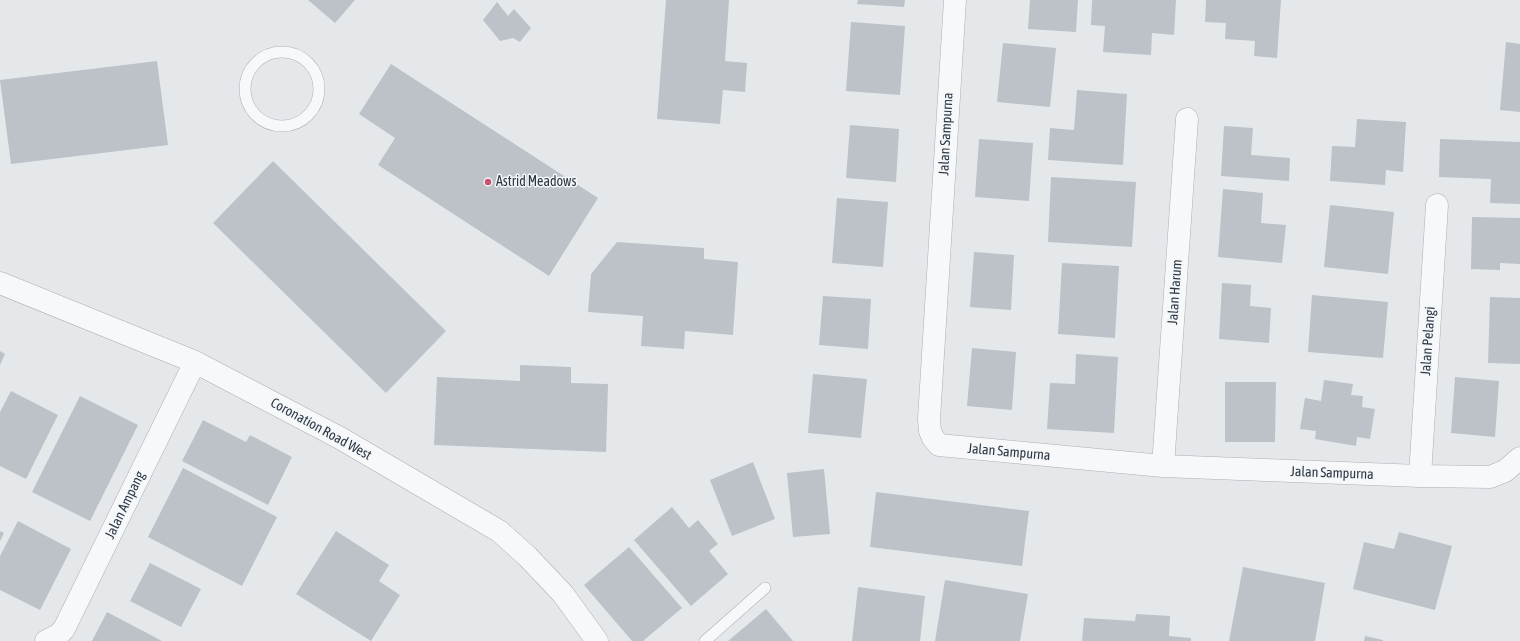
<!DOCTYPE html>
<html>
<head>
<meta charset="utf-8">
<style>
  body { margin:0 }
  canvas { display:block; background:#e5e8eb }
</style>
</head>
<body>
<canvas width="1520" height="641"></canvas>
<script>
const ctx = document.querySelector('canvas').getContext('2d');
ctx.lineJoin = 'round';
function fill(path, color) {
  ctx.fillStyle = color;
  ctx.fill(path, 'evenodd');
}
function poly(rows) {
  const path = new Path2D();
  for (const r of rows) {
    if (r.length === 3) {
      path.moveTo(r[0] + r[2], r[1]);
      path.arc(r[0], r[1], r[2], 0, 2 * Math.PI);
      continue;
    }
    path.moveTo(r[0], r[1]);
    for (let i = 2; i < r.length; i += 2) path.lineTo(r[i], r[i + 1]);
  }
  return path;
}
function trace(path, color, width, dash) {
  ctx.strokeStyle = color;
  ctx.lineWidth = width;
  ctx.lineCap = dash ? 'butt' : 'round';
  ctx.setLineDash(dash || []);
  ctx.stroke(path);
}
function write(font, color, halo, rows, align = 'center') {
  ctx.font = font + ' "Asap Condensed",sans-serif';
  ctx.lineWidth = 3;
  ctx.setLineDash([]);
  ctx.textBaseline = 'middle';
  ctx.strokeStyle = halo;
  ctx.fillStyle = color;
  for (const [text, x, y, turn = 0] of rows) {
    ctx.save();
    ctx.translate(x, y);
    ctx.rotate((+turn || 0) * Math.PI / 180);
    ctx.textAlign = isNaN(turn) ? turn : align;
    if (halo) ctx.strokeText(text, 0, 0);
    ctx.fillText(text, 0, 0);
    ctx.restore();
  }
}
const building = poly([
  [308,0,355,0,335,23],
  [666,0,729,0,725,61,747,63,745,92,723,90,720,124,657,119],
  [858,0,905,0,904,7,857,4],
  [1030,0,1078,0,1076,32,1028,29],
  [1092,0,1176,0,1174,35,1152,33,1151,55,1103,52,1105,26,1091,25],
  [1206,0,1281,0,1277,58,1254,56,1255,41,1225,39,1226,23,1205,22],
  [497,2,508,16,514,9,531,28,520,42,513,38,500,41,483,20],
  [851,22,905,26,900,95,846,91],
  [1506,42,1520,44,1520,112,1500,110],
  [1003,43,1056,48,1050,107,997,102],
  [157,61,168,145,11,164,0,80],
  [391,64,598,198,549,276,378,165,395,138,359,114],
  [1077,90,1127,94,1123,165,1048,160,1050,128,1074,130],
  [1357,119,1406,122,1403,172,1386,170,1385,185,1330,181,1332,146,1355,147],
  [850,125,899,129,896,182,846,178],
  [1224,126,1253,128,1251,155,1290,158,1289,181,1221,176],
  [979,139,1033,143,1029,201,975,197],
  [1440,139,1520,142,1520,204,1490,203,1491,179,1439,177],
  [273,161,446,331,386,393,213,223],
  [1051,177,1136,182,1132,247,1048,242],
  [1223,189,1263,193,1261,223,1286,225,1282,263,1218,257],
  [837,198,888,202,883,267,832,263],
  [1330,205,1394,212,1388,274,1324,267],
  [1472,217,1520,218,1520,264,1500,263,1500,270,1471,269],
  [617,242,704,248,704,259,738,262,733,335,685,331,684,349,641,346,643,316,588,312,591,274],
  [974,252,1014,255,1011,310,970,307],
  [1062,263,1119,266,1115,338,1058,334],
  [1222,283,1251,285,1250,306,1271,308,1269,343,1219,339],
  [1312,295,1388,302,1383,358,1308,352],
  [823,296,871,299,868,349,819,345],
  [1490,297,1520,298,1520,364,1488,363],
  [972,348,1016,352,1012,410,967,406],
  [0,351,5,354,0,365],
  [1076,354,1118,357,1114,433,1047,429,1050,383,1075,384],
  [520,365,571,367,571,383,608,384,606,452,434,445,437,377,520,381],
  [813,374,867,379,861,438,808,433],
  [1455,377,1499,381,1495,437,1451,433],
  [1324,380,1353,384,1351,395,1363,396,1362,407,1375,409,1370,439,1357,437,1356,446,1315,439,1316,431,1300,429,1305,398,1321,401],
  [1225,382,1276,382,1275,442,1225,442],
  [11,391,58,415,26,479,0,466,0,412],
  [80,396,138,425,90,521,32,492],
  [203,420,246,442,250,435,292,457,268,505,182,461],
  [753,462,775,519,732,536,710,480],
  [183,468,277,517,242,586,148,537],
  [824,469,830,534,793,537,787,473],
  [876,492,1029,511,1022,566,870,547],
  [672,507,689,528,698,520,718,544,709,551,728,574,691,606,634,540],
  [18,521,71,549,40,610,0,590,0,556],
  [0,531,4,533,0,541],
  [336,531,389,565,379,581,400,595,371,641,296,594],
  [1399,532,1452,546,1435,610,1353,589,1364,542,1394,549],
  [629,547,682,608,643,641,632,641,584,585],
  [150,563,201,589,181,627,130,601],
  [1243,567,1325,583,1315,641,1229,641],
  [945,580,1028,594,1020,641,935,641],
  [858,587,925,596,920,641,852,641],
  [766,609,793,641,728,641],
  [107,612,162,641,92,641],
  [1136,614,1170,616,1169,636,1191,638,1191,641,1082,641,1084,618,1135,621],
  [1365,636,1383,640,1383,641,1364,641]
]);
const service = poly([
  [282,89,37],
  [705,641,765,588]
]);
const minor = poly([
  [955,0,929,419,930,431,933,438,939,445,1163,466,1420,476,1490,477,1505,471,1520,458],
  [0,283,195,362,340,438,499,531,527,556,563,594,597,641],
  [1163,466,1187,119],
  [1420,476,1437,205],
  [46,641,58,635,64,629,195,362]
]);
const markers = [
  [488,182,4,"#c5556f"]
];
const streetNames = [
  ["Jalan Sampurna",946,134,-87],
  ["Jalan Harum",1175,292,-86],
  ["Jalan Pelangi",1428,341,-86],
  ["Coronation Road West",321,429,29],
  ["Jalan Sampurna",1009,452,5],
  ["Jalan Sampurna",1332,473,2],
  ["Jalan Ampang",125,505,-64]
];
const poiNames = [
  ["Astrid Meadows",496,182]
];
fill(building, '#bcc2c8');
trace(service, '#aaafb5', 12);
trace(minor, '#aaafb5', 23);
trace(service, '#f7f8fa', 11);
trace(minor, '#f7f8fa', 22);
for (const [x, y, r, color] of markers) {
  const dot = new Path2D();
  dot.arc(x, y, r, 0, 2 * Math.PI);
  ctx.fillStyle = color;
  ctx.fill(dot);
  trace(dot, '#f4f7f9', 1.5);
}
write('14px', '#2d3743', '#f4f7f9', streetNames);
write('14px', '#2d3743', '#f4f7f9', poiNames, 'left');
</script>
</body>
</html>
